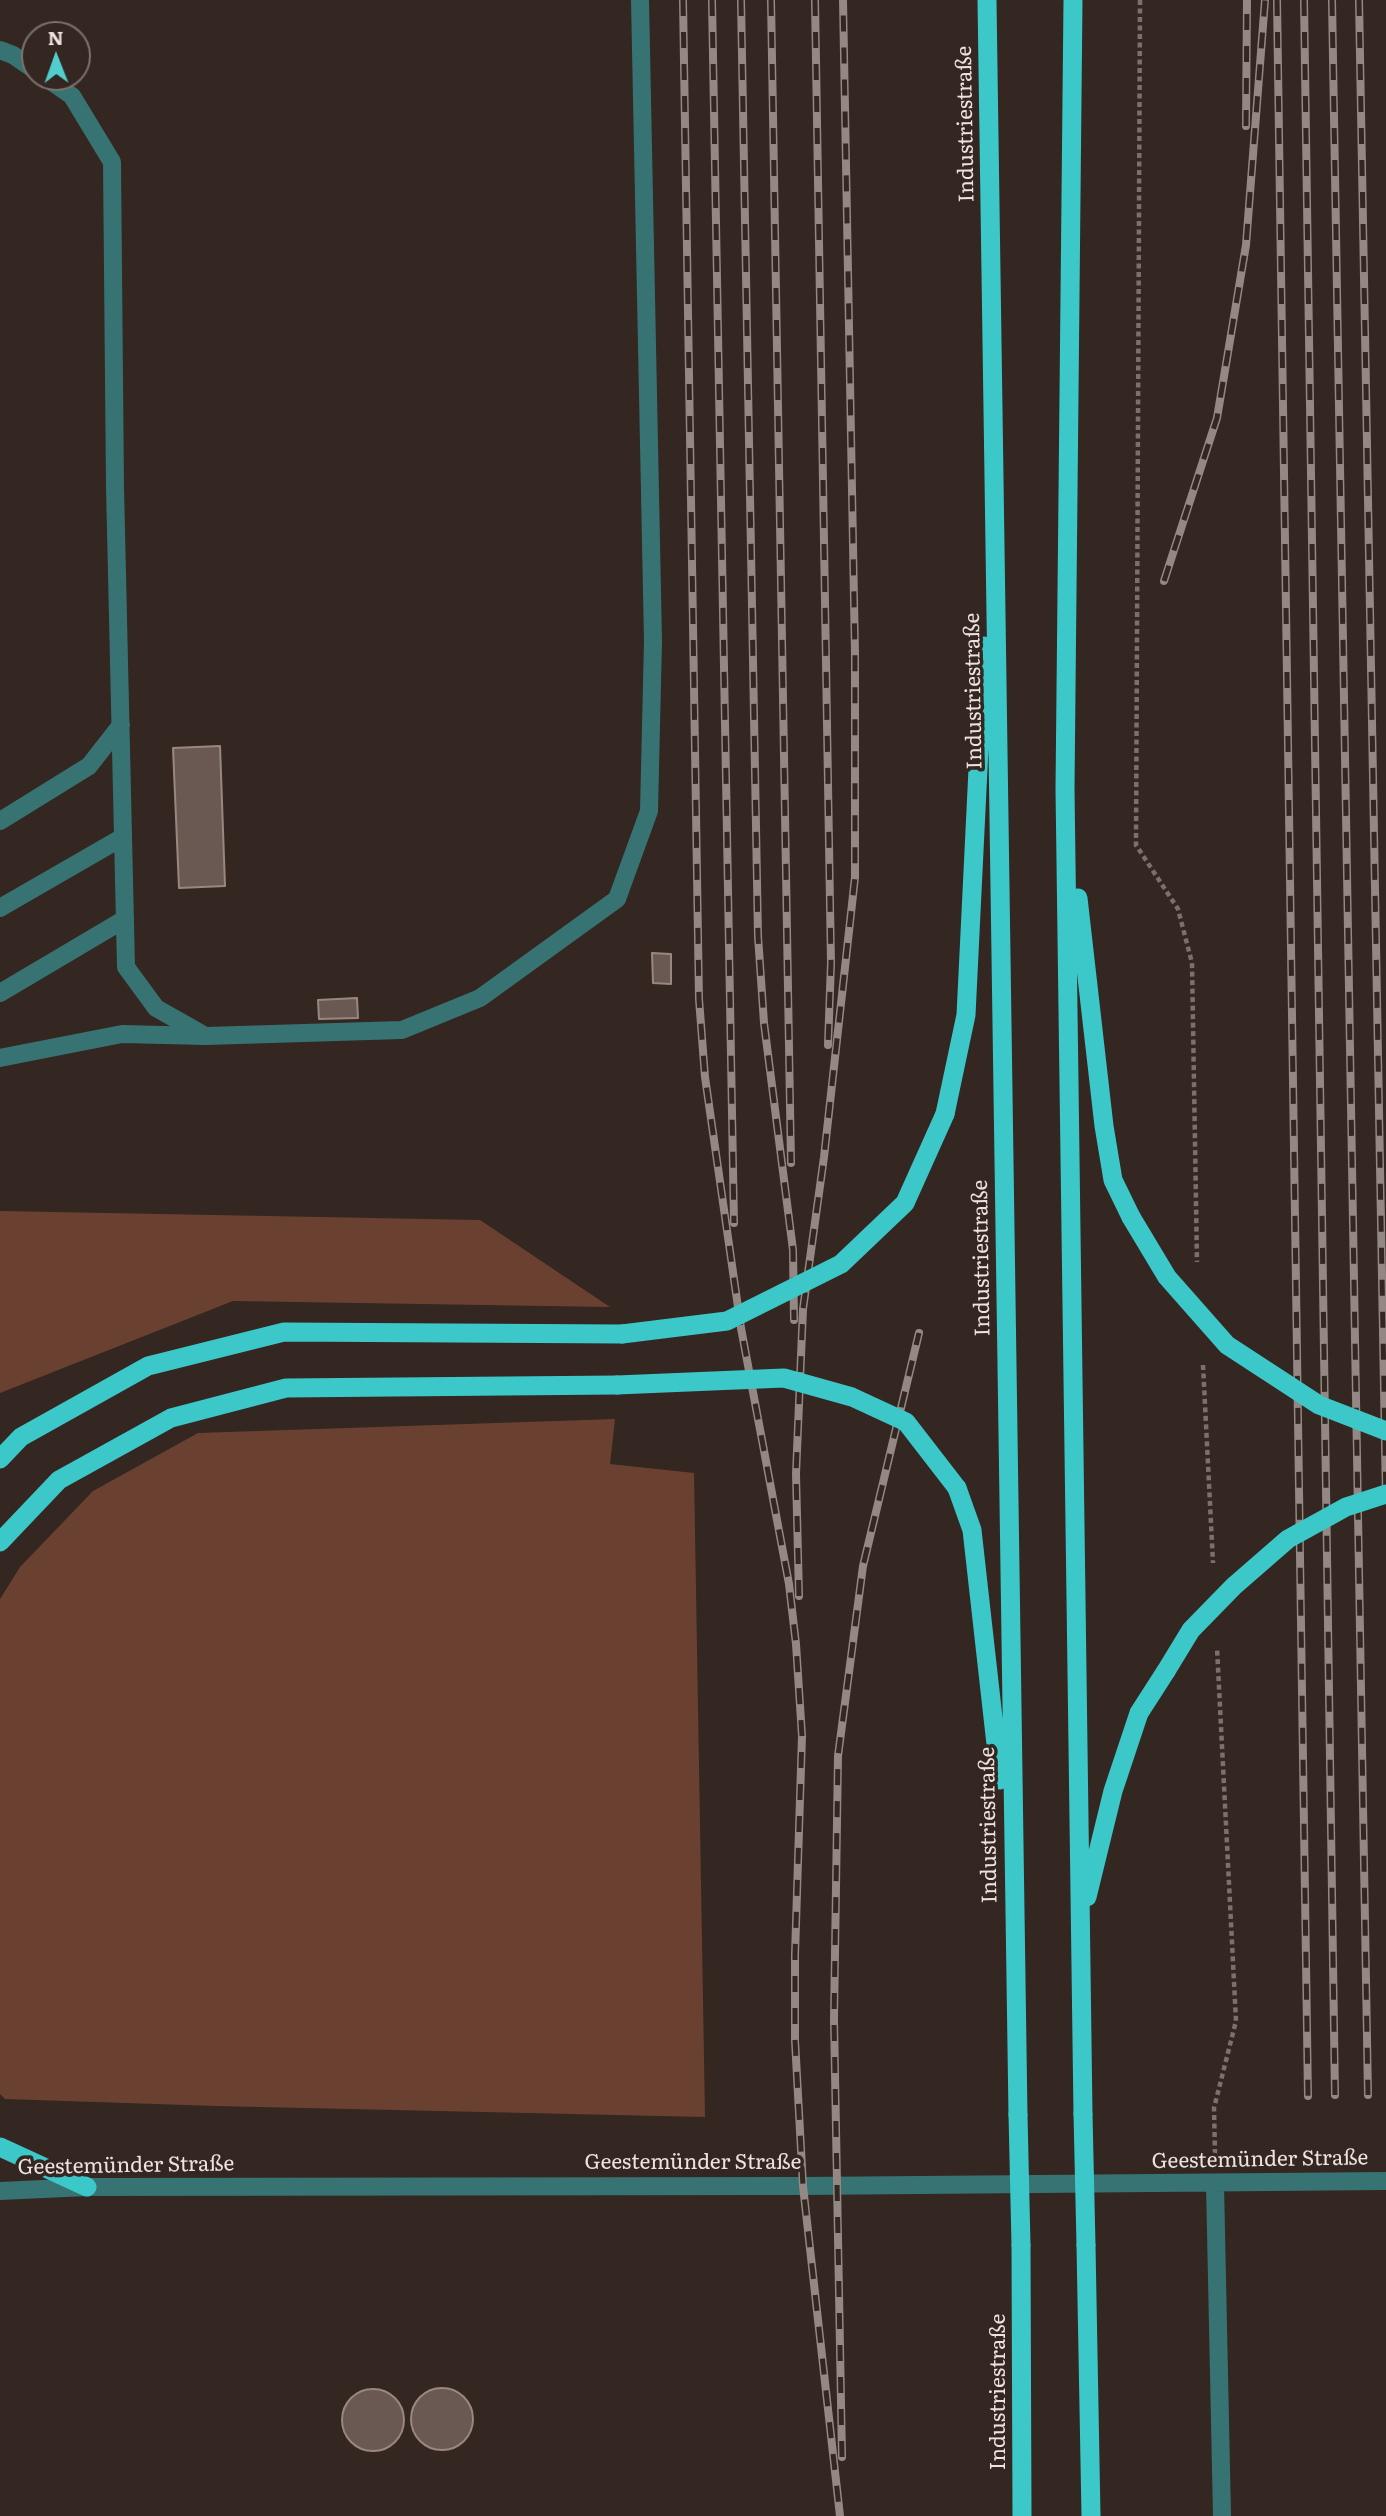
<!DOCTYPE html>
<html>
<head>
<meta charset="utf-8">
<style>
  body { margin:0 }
  #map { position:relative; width:1386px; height:2516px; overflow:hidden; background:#342620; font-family:Literata,serif }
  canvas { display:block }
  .north { position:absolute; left:21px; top:21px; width:70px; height:70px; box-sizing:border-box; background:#342620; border:2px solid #7e716c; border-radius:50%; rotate:359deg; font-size:19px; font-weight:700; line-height:28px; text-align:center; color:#ece2df }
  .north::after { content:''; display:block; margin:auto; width:24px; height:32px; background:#52cdce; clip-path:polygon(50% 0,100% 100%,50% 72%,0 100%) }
</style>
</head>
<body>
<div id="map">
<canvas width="1386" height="2516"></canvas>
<div class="north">N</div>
</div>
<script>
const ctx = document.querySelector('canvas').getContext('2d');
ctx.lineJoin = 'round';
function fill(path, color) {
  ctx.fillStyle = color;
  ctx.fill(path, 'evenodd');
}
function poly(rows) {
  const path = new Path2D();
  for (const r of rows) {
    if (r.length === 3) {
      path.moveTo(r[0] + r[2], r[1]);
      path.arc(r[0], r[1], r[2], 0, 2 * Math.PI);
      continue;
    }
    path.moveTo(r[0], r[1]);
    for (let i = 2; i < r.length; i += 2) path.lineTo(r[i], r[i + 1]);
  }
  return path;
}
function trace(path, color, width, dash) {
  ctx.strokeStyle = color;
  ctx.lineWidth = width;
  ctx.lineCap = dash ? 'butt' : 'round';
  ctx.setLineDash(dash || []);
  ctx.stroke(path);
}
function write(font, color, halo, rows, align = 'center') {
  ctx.font = font + ' Literata,serif';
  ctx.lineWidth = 7;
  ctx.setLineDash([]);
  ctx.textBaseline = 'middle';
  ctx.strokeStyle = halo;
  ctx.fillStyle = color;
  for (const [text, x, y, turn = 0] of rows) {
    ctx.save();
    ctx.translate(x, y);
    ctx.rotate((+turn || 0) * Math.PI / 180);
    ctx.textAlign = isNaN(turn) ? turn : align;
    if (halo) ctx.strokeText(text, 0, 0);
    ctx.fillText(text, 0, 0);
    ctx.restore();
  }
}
const green = poly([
  [0,1211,480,1220,610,1307,233,1301,0,1393],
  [615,1419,610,1464,694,1473,705,2117,216,2106,5,2099,0,2094,0,1599,20,1567,93,1491,198,1433]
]);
const building = poly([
  [220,746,225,886,179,888,173,748,220,746],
  [652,953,671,954,671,984,653,983,652,953],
  [357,998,358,1018,319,1019,318,1000,357,998],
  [442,2419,31],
  [373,2420,31]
]);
const path = poly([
  [1140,0,1136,845,1178,909,1192,963,1197,1262],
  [1203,1365,1213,1563],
  [1215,2154,1214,2108,1236,2021,1217,1648]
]);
const service = poly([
  [0,50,13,55,35,70],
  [45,77,72,96,112,162,115,487,126,967,156,1008,202,1034],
  [0,821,89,766,121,725],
  [0,908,123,837],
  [0,993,125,919],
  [0,1058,122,1034,206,1036,402,1030,480,998,617,899,649,811,653,641,640,0]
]);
const tertiary = poly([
  [1215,2184,1222,2516],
  [0,2191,87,2187,803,2186,1386,2181]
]);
const trunk = poly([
  [987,0,1018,2115],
  [1073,0,1065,789,1083,2114],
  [1078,898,1104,1126,1113,1180,1131,1217],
  [945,1114,966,1015,984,646],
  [0,1459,21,1437,148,1366,284,1332,622,1334],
  [957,1488,972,1530,1000,1780],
  [0,1542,59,1480,171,1418,286,1388,617,1385],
  [1087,1897,1113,1791,1139,1713,1166,1671],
  [0,2147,87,2187],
  [1021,2245,1022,2516],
  [1086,2245,1091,2516]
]);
const rail = poly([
  [683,0,699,999,705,1077,741,1328,789,1584,796,1644,802,1736,795,1955,795,2040,803,2186,840,2516],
  [712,0,734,1223],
  [741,0,758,936,764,1023,793,1250,794,1320],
  [771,0,791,1163],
  [815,0,831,963,828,1045],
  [1277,0,1308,2096],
  [1304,0,1335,2095],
  [1332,0,1368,2095],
  [1359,0,1386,1499],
  [1246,126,1247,0],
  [1164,581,1217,418,1246,245,1265,0],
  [799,1596,796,1474,803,1309,824,1157,855,877,855,654,843,0],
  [842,2457,834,2019,838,1756,863,1566,919,1333]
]);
const trunkBridge = poly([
  [1131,1217,1167,1277,1227,1345,1319,1405,1386,1431],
  [622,1334,727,1321,841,1264,905,1203,945,1114],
  [617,1385,784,1378,852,1397,906,1422,957,1488],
  [1166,1671,1191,1630,1234,1586,1288,1539,1346,1507,1386,1494],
  [1083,2114,1086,2245],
  [1018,2115,1021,2245]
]);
const streetNames = [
  ["Industriestraße",966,124,-91],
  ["Industriestraße",974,691,-91],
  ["Industriestraße",982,1258,-91],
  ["Industriestraße",989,1825,-91],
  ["Geestemünder Straße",1260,2160,-1],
  ["Geestemünder Straße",693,2163],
  ["Geestemünder Straße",126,2166,-1],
  ["Industriestraße",999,2392,-90]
];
fill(green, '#6a4130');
fill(building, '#6a5953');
trace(building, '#998780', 2);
trace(path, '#7d706b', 4.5, [5, 3.5]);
trace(service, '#377373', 18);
trace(tertiary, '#377373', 18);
trace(trunk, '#3cc7c9', 19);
trace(rail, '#948884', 8);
trace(rail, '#342620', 5, [16]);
trace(trunkBridge, '#3cc7c9', 19);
write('21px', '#ece2df', '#342620', streetNames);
</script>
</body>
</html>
